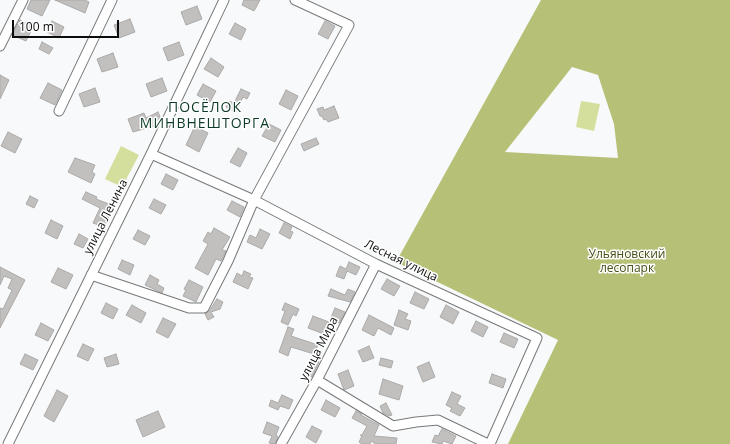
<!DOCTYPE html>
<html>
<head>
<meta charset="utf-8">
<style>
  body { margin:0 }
  #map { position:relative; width:730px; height:444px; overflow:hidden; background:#f7f9fa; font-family:"Open Sans",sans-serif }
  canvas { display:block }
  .scale { position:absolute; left:12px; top:20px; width:107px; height:18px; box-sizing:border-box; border:2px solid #0b0c0c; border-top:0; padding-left:5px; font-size:12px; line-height:14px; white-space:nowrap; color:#0b0c0c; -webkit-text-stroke:3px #fff; paint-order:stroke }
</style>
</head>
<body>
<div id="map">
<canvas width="730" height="444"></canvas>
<div class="scale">100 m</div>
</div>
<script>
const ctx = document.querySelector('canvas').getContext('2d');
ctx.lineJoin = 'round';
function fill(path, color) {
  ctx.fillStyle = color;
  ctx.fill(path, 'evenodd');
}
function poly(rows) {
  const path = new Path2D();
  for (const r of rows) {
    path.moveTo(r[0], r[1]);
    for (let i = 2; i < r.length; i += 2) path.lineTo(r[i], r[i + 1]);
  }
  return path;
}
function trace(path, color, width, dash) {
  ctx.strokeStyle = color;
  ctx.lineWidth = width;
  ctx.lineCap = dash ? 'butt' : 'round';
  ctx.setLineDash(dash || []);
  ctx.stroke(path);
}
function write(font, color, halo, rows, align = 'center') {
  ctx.font = font + ' "Open Sans",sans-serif';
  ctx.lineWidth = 3;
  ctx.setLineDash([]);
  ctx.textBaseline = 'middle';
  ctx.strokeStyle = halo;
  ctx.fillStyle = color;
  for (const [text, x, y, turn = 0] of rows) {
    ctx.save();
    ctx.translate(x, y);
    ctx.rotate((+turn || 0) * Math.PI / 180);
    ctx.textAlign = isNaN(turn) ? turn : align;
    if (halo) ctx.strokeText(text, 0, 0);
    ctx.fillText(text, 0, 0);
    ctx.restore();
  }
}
const green = poly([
  [581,101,600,104,594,131,576,127],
  [121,146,139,155,122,187,105,179]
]);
const forest = poly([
  [541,0,730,0,730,444,508,444,558,340,396,262],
  [572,67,598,75,614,124,618,158,505,152]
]);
const building = poly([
  [31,0,50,0,42,16,27,9,31,0],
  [55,0,85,0,89,2,85,13,55,0],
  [244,0,260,0,254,11,242,5,244,0],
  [197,6,202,19,186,25,181,12,197,6],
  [130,19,135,32,119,38,114,25,130,19],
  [20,20,33,27,26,41,12,35,20,20],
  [52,21,64,27,59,38,47,32,52,21],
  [325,21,335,26,328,39,318,34,325,21],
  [235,23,246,29,241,40,229,34,235,23],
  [42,42,53,48,49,54,39,49,42,42],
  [179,42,184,55,168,61,163,48,179,42],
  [113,53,118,67,102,72,97,59,113,53],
  [211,58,224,67,218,77,204,69,211,58],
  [0,75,9,80,0,99,0,75],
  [162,78,167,91,151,97,146,84,162,78],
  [48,83,62,90,55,105,40,98,48,83],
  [203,84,216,91,210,102,197,95,203,84],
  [95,88,100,102,84,107,79,94,95,88],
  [241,89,250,93,247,99,243,97,236,112,226,107,229,101,234,103,241,89],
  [286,90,298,96,291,110,279,104,286,90],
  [334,106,339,118,328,122,326,119,324,120,322,116,320,116,317,109,323,107,324,110,334,106],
  [158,112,161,119,158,125,133,132,128,119,144,113,146,118,158,112],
  [269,124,281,130,275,142,262,136,269,124],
  [195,126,208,133,199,152,186,145,195,126],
  [8,132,22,139,15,153,1,146,8,132],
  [316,138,319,144,304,151,301,144,316,138],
  [238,148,247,153,240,167,230,162,238,148],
  [75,158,95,165,92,172,95,174,91,183,68,172,75,158],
  [166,174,178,180,173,190,161,184,166,174],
  [86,192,97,197,96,199,114,206,104,227,93,223,100,208,82,199,86,192],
  [30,196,38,200,34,208,26,204,30,196],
  [154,199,166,205,161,214,149,208,154,199],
  [232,201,244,207,240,217,227,210,232,201],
  [51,220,63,226,57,239,45,233,51,220],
  [284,223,292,227,290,231,293,232,290,239,279,233,284,223],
  [214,228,230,237,222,250,226,251,221,261,216,259,208,275,195,268,208,244,203,241,208,232,211,234,214,228],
  [260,229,270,234,262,249,247,242,250,235,256,238,260,229],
  [138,230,150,236,145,245,133,239,138,230],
  [79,234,88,239,83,248,74,244,79,234],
  [122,260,134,265,130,275,118,269,122,260],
  [349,262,360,267,356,275,347,271,344,279,336,276,340,266,346,269,349,262],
  [0,267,25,280,0,328,0,308,3,309,12,290,8,288,12,279,4,276,0,285,0,267],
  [58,268,73,275,66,289,51,282,58,268],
  [244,271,251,274,249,277,253,278,248,289,233,282,237,273,242,276,244,271],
  [150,275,159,280,157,284,164,288,162,293,145,285,150,275],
  [387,279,400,286,394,296,381,289,387,279],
  [189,280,203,287,196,302,183,296,186,290,184,289,189,280],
  [331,289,345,295,348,289,355,292,350,302,328,296,331,289],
  [415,292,429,299,424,309,410,303,415,292],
  [217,299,223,302,220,309,211,312,214,317,208,320,205,314,210,310,217,299],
  [106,303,118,309,113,319,101,313,106,303],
  [285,303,299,309,296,316,293,314,288,325,281,322,285,311,282,310,285,303],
  [132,305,146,313,141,323,126,315,132,305],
  [446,305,459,312,453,324,440,317,446,305],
  [335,308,345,312,339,323,330,320,335,308],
  [399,310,408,314,405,319,411,321,408,330,394,325,399,310],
  [369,315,394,328,391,335,378,328,374,336,362,330,369,315],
  [313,316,329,322,324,334,308,328,313,316],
  [163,318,176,324,168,338,156,332,163,318],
  [476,321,488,327,483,337,471,331,476,321],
  [41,323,54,330,48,341,35,335,41,323],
  [288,327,294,329,291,336,318,345,314,354,291,347,288,356,279,352,288,327],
  [504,333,518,339,514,348,500,342,504,333],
  [83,344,94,349,88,361,77,356,83,344],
  [369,346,374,358,363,362,358,351,369,346],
  [25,354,38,360,33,370,20,364,25,354],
  [116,354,119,364,107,367,104,358,116,354],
  [381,358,393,361,391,368,379,365,381,358],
  [312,359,319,362,312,377,306,375,312,359],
  [429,362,435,377,423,382,417,367,429,362],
  [348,370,354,386,344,390,338,374,348,370],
  [492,374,506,379,503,388,489,383,492,374],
  [383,379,403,386,399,400,379,394,383,379],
  [57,390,68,396,54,422,44,416,57,390],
  [452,392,461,396,457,404,465,408,460,416,450,411,452,408,446,405,452,392],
  [282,395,293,400,289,409,280,406,278,410,269,406,271,400,278,403,282,395],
  [326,400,340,408,335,417,321,410,326,400],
  [386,403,392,415,389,416,383,413,380,406,386,403],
  [158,411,165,427,143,437,136,420,158,411],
  [356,411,362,414,361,415,379,425,374,436,397,438,396,444,376,444,371,441,370,444,362,444,359,442,362,436,360,435,362,435,367,426,352,418,356,411],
  [267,422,279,427,276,435,278,437,275,444,269,443,272,436,263,433,267,422],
  [312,426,322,431,316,443,306,437,312,426],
  [442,429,456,436,452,444,443,441,442,444,432,442,435,435,438,436,442,429]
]);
const minor = poly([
  [0,46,23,0],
  [59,111,112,0],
  [151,154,254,200,376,264,537,338,490,444],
  [91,275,189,308,204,308,228,261,254,200,349,25,295,0],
  [317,380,393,426,416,422,438,420,488,444],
  [8,444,151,154,224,0],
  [281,444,317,380,376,264]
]);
const streetNames = [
  ["улица Ленина",106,217,-63],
  ["Лесная улица",401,261,26],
  ["улица Мира",319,349,-63]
];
const parkNames = [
  ["Ульяновский",627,255],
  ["лесопарк",627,269]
];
const quarterNames = [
  ["ПОСЁЛОК",205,108],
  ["МИНВНЕШТОРГА",205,124]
];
fill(green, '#d5df9d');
fill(forest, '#b6c177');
fill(building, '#c1c0bf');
trace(building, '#abaaa9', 1);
trace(minor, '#777879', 11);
trace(minor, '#fff', 9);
write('12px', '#0b0c0c', '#fff', streetNames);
write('12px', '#474d16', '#fff', parkNames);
ctx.letterSpacing = '1px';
write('14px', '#0c3a26', '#fff', quarterNames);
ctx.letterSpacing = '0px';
</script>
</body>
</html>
